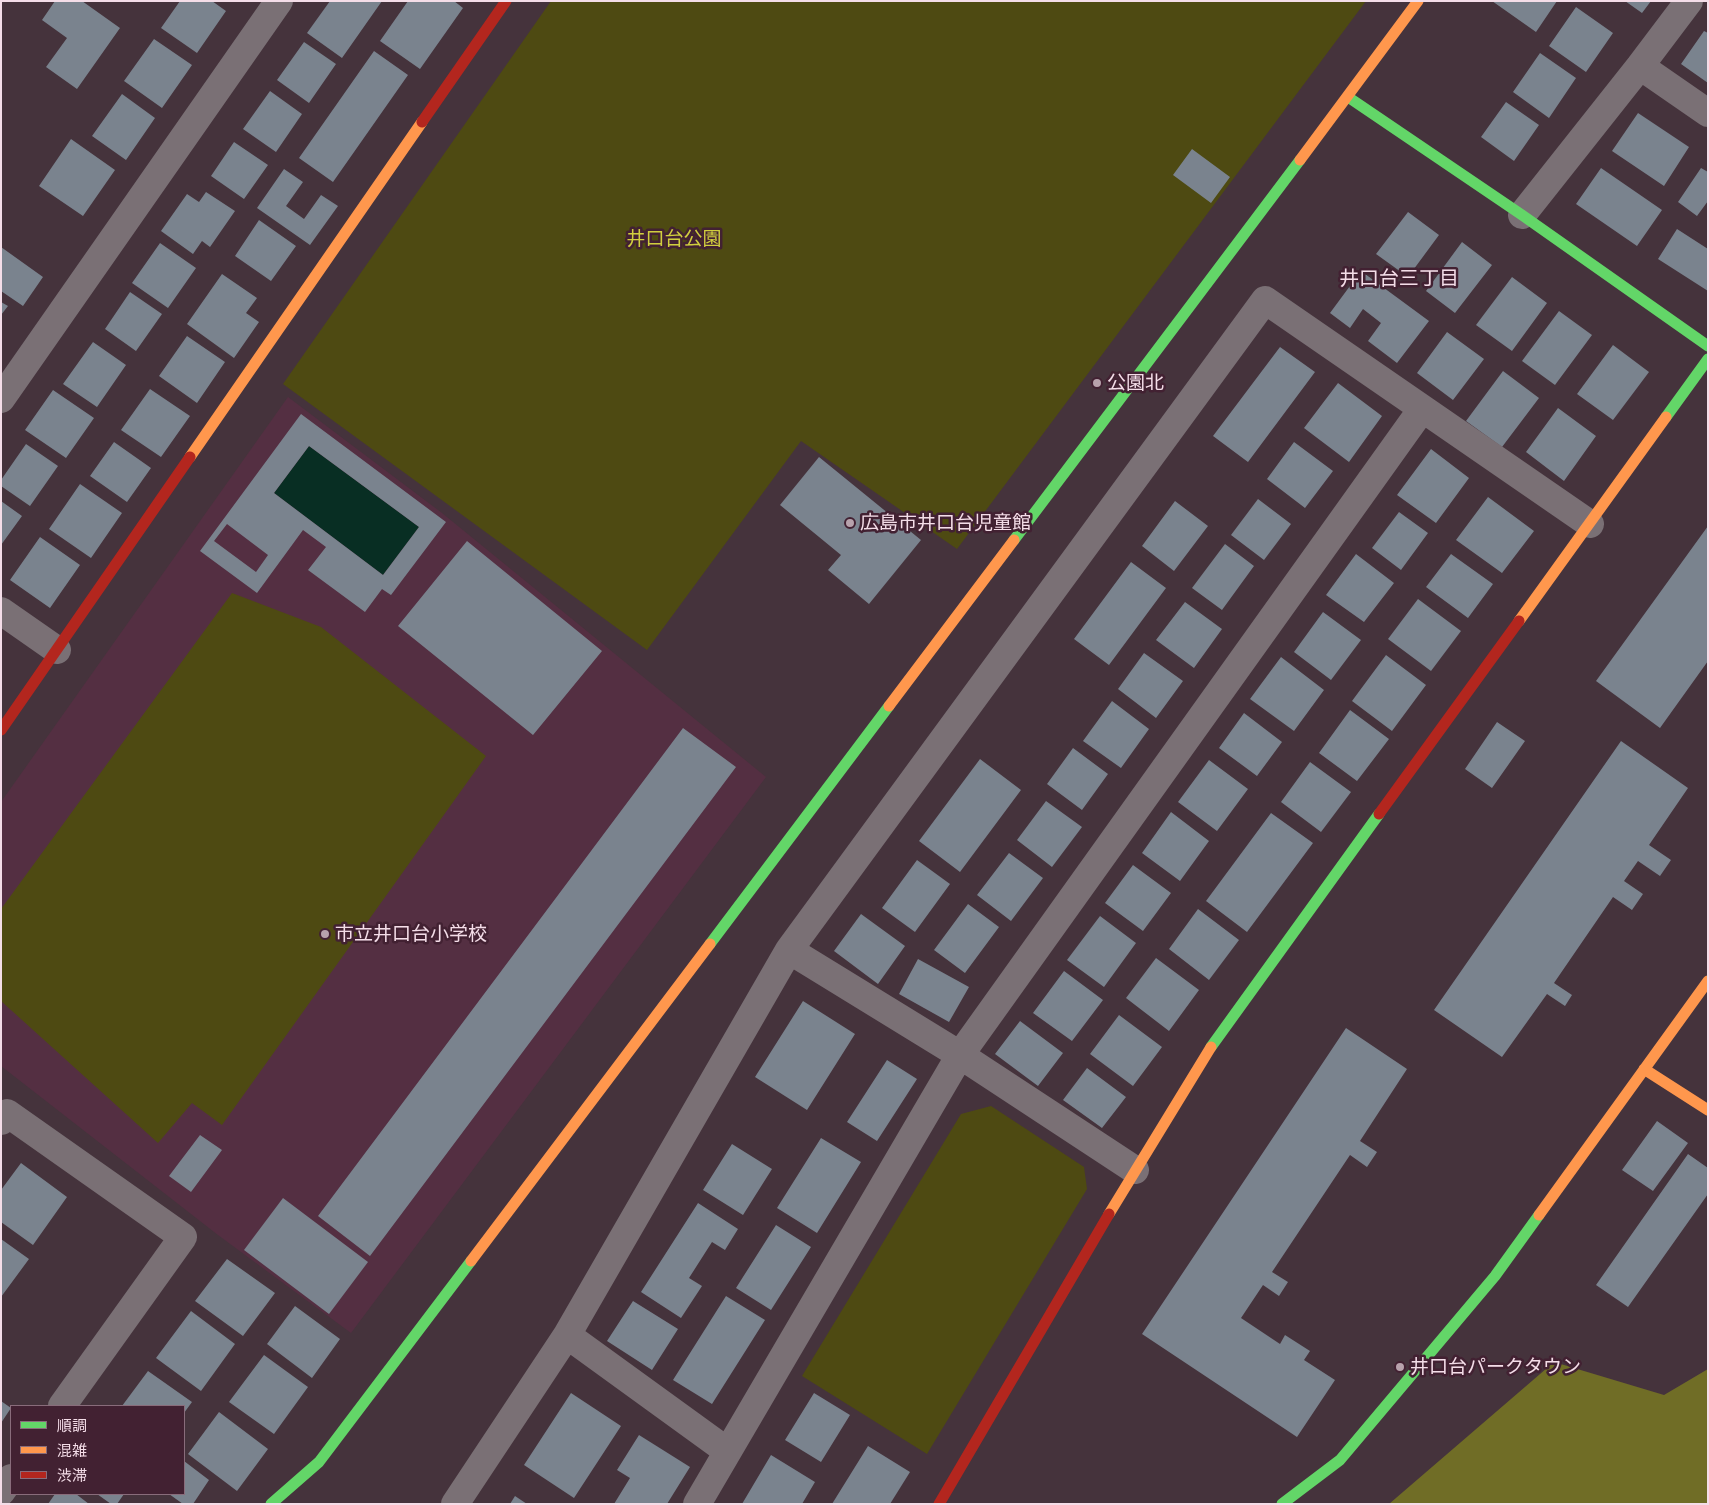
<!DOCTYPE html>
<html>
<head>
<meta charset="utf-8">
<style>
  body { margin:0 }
  #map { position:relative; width:1709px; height:1505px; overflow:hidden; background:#45333c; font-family:Commissioner,"Noto Sans JP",sans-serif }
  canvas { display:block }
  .frame { position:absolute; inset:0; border:2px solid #f4dde8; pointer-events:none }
  .legend { position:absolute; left:10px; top:1405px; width:175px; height:90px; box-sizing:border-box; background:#422132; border:1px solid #896c7b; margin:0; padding:6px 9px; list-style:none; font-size:15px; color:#f4dde8 }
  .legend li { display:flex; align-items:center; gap:10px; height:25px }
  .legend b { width:25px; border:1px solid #896c7b }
</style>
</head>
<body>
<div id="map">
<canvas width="1709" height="1505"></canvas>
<div class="frame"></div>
<ul class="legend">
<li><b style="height:6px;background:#63d668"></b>順調</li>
<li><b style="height:6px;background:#ff974d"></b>混雑</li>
<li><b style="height:6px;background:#b3261e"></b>渋滞</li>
</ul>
</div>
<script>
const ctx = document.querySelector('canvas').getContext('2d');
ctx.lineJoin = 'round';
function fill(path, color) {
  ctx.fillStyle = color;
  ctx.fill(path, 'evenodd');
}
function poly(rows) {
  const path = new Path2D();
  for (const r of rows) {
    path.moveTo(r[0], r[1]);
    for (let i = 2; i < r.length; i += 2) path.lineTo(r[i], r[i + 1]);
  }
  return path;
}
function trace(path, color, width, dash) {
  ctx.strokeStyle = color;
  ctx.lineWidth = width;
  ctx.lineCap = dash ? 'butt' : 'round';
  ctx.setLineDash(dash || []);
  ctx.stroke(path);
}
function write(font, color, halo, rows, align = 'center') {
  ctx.font = font + ' Commissioner,"Noto Sans JP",sans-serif';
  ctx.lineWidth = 5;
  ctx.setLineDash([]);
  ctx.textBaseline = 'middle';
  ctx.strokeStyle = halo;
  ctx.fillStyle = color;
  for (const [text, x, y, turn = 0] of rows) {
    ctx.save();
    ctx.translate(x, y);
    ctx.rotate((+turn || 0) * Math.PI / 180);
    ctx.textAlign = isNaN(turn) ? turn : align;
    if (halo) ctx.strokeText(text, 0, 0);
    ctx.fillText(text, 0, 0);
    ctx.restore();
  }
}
const built = poly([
  [288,397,442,513,766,777,351,1333,218,1235,1,1066,1,802]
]);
const green = poly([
  [551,1,1366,1,957,549,801,441,647,650,283,384],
  [232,593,321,627,486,756,222,1125,192,1103,158,1143,1,1001,1,909],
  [991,1106,1084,1167,1087,1189,927,1454,802,1376,961,1114]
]);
const forest = poly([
  [1554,1362,1664,1395,1708,1369,1708,1504,1389,1504]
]);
const water = poly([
  [309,446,419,527,383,575,274,493]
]);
const building = poly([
  [55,1,82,1,120,28,77,89,46,67,67,38,42,20],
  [180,1,212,1,226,11,197,53,161,28],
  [330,1,382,1,342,58,307,33],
  [408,1,454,1,463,8,420,69,380,41],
  [1492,1,1557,1,1536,32],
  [1625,1,1651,1,1642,13],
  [1576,7,1613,33,1586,72,1549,46],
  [1704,31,1708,33,1708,83,1681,64],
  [154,39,192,65,162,108,124,81],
  [304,42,336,64,309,103,277,80],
  [374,51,408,75,333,182,299,158],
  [1540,53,1576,78,1549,118,1513,92],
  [270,91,302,114,276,152,243,129],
  [122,94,155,118,126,160,92,136],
  [1506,102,1539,125,1514,161,1481,137],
  [1638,113,1689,147,1664,186,1612,151],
  [71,139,115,170,83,216,39,186],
  [234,142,268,165,244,199,211,176],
  [1192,149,1230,177,1211,203,1173,175],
  [1601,168,1662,210,1637,246,1576,204],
  [1701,168,1708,172,1708,201,1697,216,1678,202],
  [284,169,303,182,286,206,304,219,321,195,338,206,310,245,257,208],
  [206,192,235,211,210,247,202,241,193,254,161,231,187,194,199,202],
  [1408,212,1439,235,1408,277,1376,254],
  [259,220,296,246,271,281,235,256],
  [1677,229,1708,249,1708,291,1658,259],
  [1462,242,1492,265,1455,313,1426,291],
  [160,243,196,268,168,308,132,283],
  [1,247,43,277,23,306,1,291],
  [1361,271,1429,321,1397,363,1368,341,1381,323,1363,309,1350,328,1330,313],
  [222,274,257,298,246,313,259,322,234,358,187,324],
  [1512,277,1547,303,1512,351,1476,325],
  [130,292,162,314,136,351,105,329],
  [1,302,8,306,1,315],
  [1559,311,1592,335,1555,385,1522,361],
  [1447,332,1484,359,1453,400,1417,373],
  [187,336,225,362,197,403,159,376],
  [93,342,126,365,97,407,63,384],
  [1613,345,1649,372,1613,420,1577,394],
  [1280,347,1315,372,1248,462,1213,436],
  [1503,371,1539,398,1502,447,1466,421],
  [1338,383,1382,416,1349,462,1304,428],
  [150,389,190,416,161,457,121,430],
  [53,390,94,418,66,458,25,430],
  [1558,408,1596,436,1564,481,1526,452],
  [301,414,446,522,391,595,382,589,365,612,308,570,326,547,303,530,257,593,200,551],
  [309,446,419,527,383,575,274,493],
  [227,524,268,555,256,572,214,541],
  [114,442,151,468,127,502,90,476],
  [1294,442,1333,471,1305,508,1267,479],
  [26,444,58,466,30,506,1,486,1,480],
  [1431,449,1469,478,1436,523,1397,495],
  [819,457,921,540,869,604,828,570,841,555,780,505],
  [80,484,122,513,91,558,49,529],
  [1488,497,1534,531,1502,573,1456,540],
  [1258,499,1291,524,1264,560,1231,535],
  [1,501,22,516,1,545],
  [1175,501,1208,526,1174,571,1142,546],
  [1399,512,1428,533,1401,570,1372,548],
  [1708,526,1708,661,1660,728,1596,681],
  [40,537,80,565,50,608,10,580],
  [467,541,602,651,533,735,398,626],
  [1225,544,1254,566,1222,610,1192,588],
  [1356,554,1394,583,1364,622,1326,595],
  [1451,554,1493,584,1468,618,1426,587],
  [1131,562,1166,588,1109,665,1074,639],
  [1418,599,1461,631,1431,671,1388,639],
  [1185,602,1222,629,1194,668,1156,640],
  [1323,612,1361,640,1331,680,1294,652],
  [1144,653,1183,681,1156,718,1118,689],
  [1386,655,1426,685,1392,731,1352,701],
  [1281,657,1324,690,1294,731,1250,699],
  [1112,701,1149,729,1121,768,1083,741],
  [1350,710,1389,739,1357,781,1319,753],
  [1244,713,1282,742,1257,776,1219,748],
  [1497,722,1525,741,1492,788,1465,769],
  [683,728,736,767,370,1256,318,1216],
  [1621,741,1688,788,1649,845,1671,860,1660,876,1638,861,1624,881,1643,894,1632,910,1613,897,1554,983,1572,995,1565,1006,1547,994,1502,1057,1434,1010],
  [1073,748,1108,774,1082,810,1047,784],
  [980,759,1021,790,960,872,919,841],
  [1209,760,1248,789,1217,831,1178,802],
  [1310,762,1351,792,1321,832,1281,802],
  [1046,801,1082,827,1052,867,1017,840],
  [1171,812,1209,841,1180,881,1142,853],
  [1271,813,1313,843,1247,932,1206,901],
  [1009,853,1043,878,1011,921,977,895],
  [917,860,950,884,915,932,882,908],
  [1133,865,1171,893,1143,931,1105,903],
  [968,904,999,927,965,973,934,950],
  [1198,909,1239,940,1209,980,1169,949],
  [861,914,905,946,878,984,834,951],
  [1100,916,1136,943,1104,987,1067,960],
  [1156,958,1199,990,1169,1031,1126,998],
  [918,959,969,987,949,1022,899,994],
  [1064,971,1103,1000,1072,1041,1033,1013],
  [803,1001,855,1034,807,1110,755,1077],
  [1119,1015,1162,1047,1133,1086,1090,1054],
  [1020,1021,1063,1053,1038,1086,995,1054],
  [1346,1028,1407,1069,1360,1141,1377,1152,1367,1167,1350,1155,1272,1272,1288,1282,1279,1296,1263,1285,1241,1318,1280,1344,1285,1335,1310,1351,1304,1360,1335,1380,1297,1437,1142,1334],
  [887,1060,917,1079,877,1141,847,1122],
  [1087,1068,1126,1097,1102,1128,1063,1100],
  [1657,1121,1688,1143,1653,1191,1622,1170],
  [200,1135,222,1150,191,1192,169,1176],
  [821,1138,861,1162,817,1233,777,1208],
  [732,1144,772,1169,743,1215,703,1190],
  [1688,1154,1708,1168,1708,1194,1628,1307,1596,1285],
  [21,1163,67,1197,33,1245,1,1222,1,1190],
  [283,1198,368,1262,329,1314,244,1250],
  [698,1203,738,1229,725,1250,712,1242,689,1278,702,1286,681,1318,641,1292],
  [776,1225,811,1247,771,1310,736,1288],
  [1,1239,29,1259,1,1297],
  [227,1259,275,1293,243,1336,195,1301],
  [726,1296,765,1320,712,1404,673,1380],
  [633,1301,678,1329,652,1370,607,1341],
  [295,1306,340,1339,312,1378,267,1344],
  [191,1311,235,1344,201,1391,156,1358],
  [264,1355,308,1387,274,1434,229,1402],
  [148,1371,192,1402,184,1413,184,1406,122,1406],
  [571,1393,621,1426,574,1498,524,1465],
  [814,1393,850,1415,821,1462,785,1440],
  [1,1401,11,1408,1,1423],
  [219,1412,268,1449,237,1491,188,1454],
  [639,1435,690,1467,667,1504,614,1504,630,1478,617,1470],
  [868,1446,910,1472,890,1504,832,1504],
  [771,1455,815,1482,802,1504,742,1504],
  [184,1461,209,1480,193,1504,183,1504,169,1494,184,1494],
  [55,1494,76,1494,89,1504,48,1504],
  [97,1494,124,1494,117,1504,111,1504],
  [515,1496,527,1504,510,1504]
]);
const street = poly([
  [1640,66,1708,113],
  [1522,215,1640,66,1689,1],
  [1,399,279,1],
  [1,611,57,650],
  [789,950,960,1055,1135,1170],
  [1,1121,7,1113,183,1237,62,1406],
  [567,1335,727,1451],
  [1,1492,11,1478],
  [455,1504,567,1335,789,950,1265,300,1590,524],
  [697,1504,960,1055,1422,409]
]);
const fast = poly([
  [1348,97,1522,215,1708,346],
  [1666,417,1708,359],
  [1014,540,1300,160],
  [710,944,889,706],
  [1211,1047,1379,814],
  [271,1504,319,1462,471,1261],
  [1282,1504,1340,1460,1495,1276,1539,1215]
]);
const slow = poly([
  [1300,160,1418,1],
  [190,457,422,122],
  [1519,621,1666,417],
  [889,706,1014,540],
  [1644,1069,1708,1110],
  [1109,1214,1211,1047],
  [1539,1215,1708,981],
  [471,1261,710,944]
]);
const jam = poly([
  [422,122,506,1],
  [1,730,190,457],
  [1379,814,1519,621],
  [939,1504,1109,1214]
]);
const markers = [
  [1097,383,5,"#b7a2ac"],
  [850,523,5,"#b7a2ac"],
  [325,934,5,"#b7a2ac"],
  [1400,1367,5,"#b7a2ac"]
];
const parkNames = [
  ["井口台公園",674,239]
];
const poiNames = [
  ["公園北",1107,383],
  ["広島市井口台児童館",860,523],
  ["市立井口台小学校",335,934],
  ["井口台パークタウン",1410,1367]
];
const neighbourhoodNames = [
  ["井口台三丁目",1399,278]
];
fill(built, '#542f42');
fill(green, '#4e4a12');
fill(forest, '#706d26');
fill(water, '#082e23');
fill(building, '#7a838e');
trace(street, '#7a7075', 28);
trace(fast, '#63d668', 11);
trace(slow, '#ff974d', 11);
trace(jam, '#b3261e', 11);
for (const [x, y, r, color] of markers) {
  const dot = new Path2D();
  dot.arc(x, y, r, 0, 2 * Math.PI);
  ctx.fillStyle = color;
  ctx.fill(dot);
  trace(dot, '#422132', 2);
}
write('19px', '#d0ce3e', '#422132', parkNames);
write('19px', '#f4dde8', '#422132', poiNames, 'left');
write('20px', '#f4dde8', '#422132', neighbourhoodNames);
</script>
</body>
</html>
